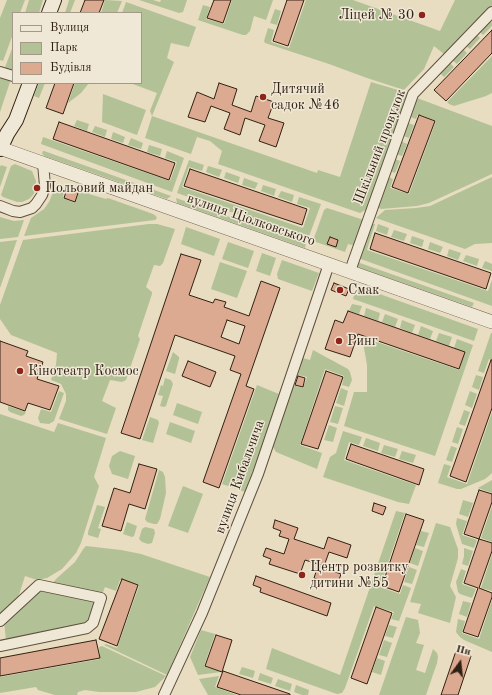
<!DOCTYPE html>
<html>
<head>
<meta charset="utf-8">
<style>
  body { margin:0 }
  #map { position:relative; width:492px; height:695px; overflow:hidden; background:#e8dcc1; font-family:"Old Standard TT",serif }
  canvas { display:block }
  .legend { position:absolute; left:12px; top:12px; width:130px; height:72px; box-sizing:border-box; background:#f0e8d7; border:1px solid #a49888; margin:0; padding:5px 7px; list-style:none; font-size:12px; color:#312112 }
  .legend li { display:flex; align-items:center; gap:8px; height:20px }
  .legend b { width:20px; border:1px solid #a49888 }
  .north { position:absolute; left:440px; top:643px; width:40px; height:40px; -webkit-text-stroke:3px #f0e8d7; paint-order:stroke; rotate:15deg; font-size:11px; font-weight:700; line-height:16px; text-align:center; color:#312112 }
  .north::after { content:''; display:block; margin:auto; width:14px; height:18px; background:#312112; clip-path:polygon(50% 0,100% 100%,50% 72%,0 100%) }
</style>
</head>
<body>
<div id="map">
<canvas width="492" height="695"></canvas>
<ul class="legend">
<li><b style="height:5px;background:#f0e8d7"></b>Вулиця</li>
<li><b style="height:11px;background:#b2c296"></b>Парк</li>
<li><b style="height:11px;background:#dca991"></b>Будівля</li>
</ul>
<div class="north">Пн</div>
</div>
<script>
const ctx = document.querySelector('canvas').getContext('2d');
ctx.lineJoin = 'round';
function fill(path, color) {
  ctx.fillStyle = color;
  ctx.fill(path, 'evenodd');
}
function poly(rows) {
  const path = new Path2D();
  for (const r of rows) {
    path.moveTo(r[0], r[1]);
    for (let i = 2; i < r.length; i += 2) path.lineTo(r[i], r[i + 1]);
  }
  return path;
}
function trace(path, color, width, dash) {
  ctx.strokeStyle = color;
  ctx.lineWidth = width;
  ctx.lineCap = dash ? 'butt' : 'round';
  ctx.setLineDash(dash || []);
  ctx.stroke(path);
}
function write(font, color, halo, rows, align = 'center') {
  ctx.font = font + ' "Old Standard TT",serif';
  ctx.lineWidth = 3;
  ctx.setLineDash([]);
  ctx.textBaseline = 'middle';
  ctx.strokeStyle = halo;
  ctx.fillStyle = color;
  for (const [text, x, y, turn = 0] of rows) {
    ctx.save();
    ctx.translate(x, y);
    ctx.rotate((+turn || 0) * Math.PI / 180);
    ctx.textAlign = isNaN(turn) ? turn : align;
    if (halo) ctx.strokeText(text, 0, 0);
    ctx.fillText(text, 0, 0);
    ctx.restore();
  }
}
const green = poly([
  [7,0,25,0,20,13,13,13,13,34,3,61,0,60,0,18],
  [29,0,43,0,39,13,25,13],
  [69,0,75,0,70,13,65,13],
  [105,0,122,1,117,13,101,13],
  [139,0,153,0,160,2,161,0,187,0,183,12,179,13],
  [232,0,273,0,266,20,254,16,250,31,246,35,243,35,198,20,203,5,210,7,206,19,224,24],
  [306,0,353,0,440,31,455,0,492,0,492,7,445,55,434,46,424,69,404,90,367,78,329,64,265,43,264,41,268,28,274,30,271,42,289,48],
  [126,2,196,27,189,47,171,43,167,58,174,62,152,116,317,173,318,170,340,177,371,82,408,93,367,209,360,213,218,164,222,151,210,141,197,137,191,154,145,138,152,116,150,111,157,93,130,83,141,83,141,13,122,13],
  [275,9,281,11,277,25,270,23],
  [489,20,492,23,492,26,483,35,479,31],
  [476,34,480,38,470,49,465,45],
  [13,46,13,73,4,70],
  [462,48,467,53,457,64,451,59],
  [492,56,492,93,486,96,454,106,449,104,447,102],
  [449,62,454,67,444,77,439,72],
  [0,74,9,79,10,82,0,112],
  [39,83,45,83,39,98,34,96],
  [75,83,89,83,81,93,68,103],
  [103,94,146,110,137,135,102,122],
  [417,98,492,126,492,174,429,203,417,206,381,209,377,207,388,177,393,179,390,188,409,194,436,121,418,114,416,119,410,117],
  [77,120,89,124,87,131,74,126],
  [408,123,414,125,409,138,403,136],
  [95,126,107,130,105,137,92,132],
  [113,132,125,137,123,143,111,139],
  [43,137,170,181,177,162,165,158,167,151,184,158,172,192,41,144],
  [131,138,143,143,141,149,128,145],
  [401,141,407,144,402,156,396,154],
  [149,145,162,149,160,156,147,152],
  [43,151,44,151,171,196,167,199,93,173,44,156,42,153],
  [395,159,400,161,395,173,390,171],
  [189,160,204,165,202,171,189,167,182,187,303,228,310,208,297,204,299,197,321,204,308,239,177,193],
  [15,164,32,171,36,181,36,189,33,195,29,199,22,202,17,202,3,197,1,195,11,166],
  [1,165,7,167,0,187,0,167],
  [208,166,222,170,219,177,206,172],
  [226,172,240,177,238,183,224,178],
  [492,177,492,243,475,244,465,249,376,218,385,210,416,208,430,206],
  [244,178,258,183,255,189,242,185],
  [263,185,276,189,274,196,261,191],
  [57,188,61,188,64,191,63,198,75,203,80,189,89,192,89,194,106,199,108,198,153,214,156,216,157,218,155,220,24,236,31,218,44,209,49,202,54,190],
  [281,191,294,195,292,202,278,197],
  [176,198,306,244,305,248,177,203],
  [327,208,364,220,356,246,348,244,345,252,313,241,324,210],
  [0,217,14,221,24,220,18,237,0,239],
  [149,224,157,224,175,229,163,263,160,266,154,265,146,287,152,292,152,294,138,336,140,339,126,380,122,382,110,380,102,401,116,408,107,434,59,419,66,401,66,394,61,384,51,380,56,365,57,353,11,335,0,319,0,305,23,240],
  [371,224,375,224,367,250,488,291,492,280,492,306,358,258],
  [378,224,389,228,387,235,376,231],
  [186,227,220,239,214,256,181,244],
  [394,230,407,234,404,241,391,237],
  [412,236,424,240,422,247,410,243],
  [17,240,0,288,0,242],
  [228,242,254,251,248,268,222,259],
  [430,242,443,247,440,253,428,249],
  [449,249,461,253,458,260,447,256],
  [262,253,276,258,270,276,256,271],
  [466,255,479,259,477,266,463,261],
  [282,260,319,273,312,291,278,279,277,274],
  [485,261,492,264,492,271,482,268],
  [220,262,247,271,237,298,211,289],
  [357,262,474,303,472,307,357,267],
  [357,286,478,329,474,341,353,299],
  [352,304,362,306,359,314,349,311],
  [366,308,380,313,378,321,364,316],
  [385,314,398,319,395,327,382,322],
  [402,320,415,325,412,333,400,328],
  [421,326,433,331,430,339,418,335],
  [439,333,452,337,449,346,436,341],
  [491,333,492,333,492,360,489,359,484,373,478,371],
  [362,337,459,370,465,352,454,348,457,339,473,345,435,456,344,426,354,392,367,392,367,365],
  [313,350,348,369,350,372,352,380,349,387,342,385,344,376,325,369,300,445,322,453,317,469,276,452,273,447,292,385,303,388,307,377,298,375,303,358,310,360],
  [173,352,179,357,179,359,175,374,166,371],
  [476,375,483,377,479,390,472,387],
  [165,378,171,380,173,384,166,406,164,407,160,406,163,396,158,395,161,385,163,386],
  [257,385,279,394,273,416,245,492,222,484],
  [341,388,348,391,344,406,336,403],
  [59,391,64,393,54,421,49,424,40,423,38,418,41,409,51,412],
  [470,391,477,394,472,408,465,405],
  [177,403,202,412,198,424,173,415],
  [8,406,26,412,24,415,21,416,10,412,8,410],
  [335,406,343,408,338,424,330,422],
  [464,410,470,412,465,426,459,424],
  [492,412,492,473,491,474,485,479,461,489,457,489,438,483,444,464,451,466,447,477,467,484],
  [0,414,54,432,58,423,106,438,94,477,99,486,81,543,76,553,62,569,47,578,37,580,25,576,17,601,0,617],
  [150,417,158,420,159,423,153,443,142,440],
  [170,422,195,431,191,443,166,434],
  [329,425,337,428,333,442,324,440],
  [457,427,463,429,458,444,452,442],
  [343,431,362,437,359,445,349,442,344,460,416,485,409,504,398,502,323,477,330,457,336,453],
  [366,438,380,443,378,451,363,446],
  [384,445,398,449,395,457,381,453],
  [451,446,457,448,452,462,446,460],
  [120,451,135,456,128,479,112,474,109,466,112,456],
  [402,451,416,455,413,463,399,459],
  [159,470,163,472,165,477,166,493,160,519,157,524,154,524,147,522,145,519],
  [492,480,492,493,478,488],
  [183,486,203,494,188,533,168,526],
  [463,500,473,503,468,517,459,514],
  [97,505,105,507,98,528,101,529,98,538,88,535,88,532],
  [492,506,492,542,481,538],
  [396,511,405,513,380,587,400,594,403,585,411,588,399,621,391,619,394,612,374,606,345,688,342,693,337,694,266,669,272,648,340,675],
  [457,518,467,521,462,535,477,540,474,548,462,544,456,524],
  [127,522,137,526,134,536,132,537,123,534],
  [436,523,450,527,458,549,458,558,450,586,456,597,450,623,418,613,421,604,410,602],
  [145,527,154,529,155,533,152,543,148,544,142,542,139,539,142,529],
  [421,531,429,533,424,547,416,545],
  [86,546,121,550,141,554,210,577,167,675,104,645,106,644,117,648,139,586,120,580,116,591,105,587,103,592,99,594,53,585,53,583,56,579,75,562,84,548],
  [415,548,423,551,418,566,410,563],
  [464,548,473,551,468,566,462,564,464,556],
  [492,554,492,591,481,588],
  [409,567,417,570,412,584,404,582],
  [461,569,466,571,462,584,476,589,472,598,460,594,458,592,456,582],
  [41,590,95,599,89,619,84,625,6,640,4,621,36,592],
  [492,600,492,652,464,640,460,637,456,632,458,619,465,621,462,633,479,639],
  [463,601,471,603,467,617,459,614],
  [406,617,418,620,420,633,416,643,424,645,416,670,425,673,433,649,437,653,438,657,437,663,426,695,379,695],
  [389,625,397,627,393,638,385,636],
  [201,630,215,634,204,666,221,672,198,675,190,657],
  [384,640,392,643,387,657,379,655],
  [102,646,166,676,155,687,136,692,99,692,85,690,78,692,77,695,55,695,38,690,36,687,0,693,0,677,100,659,99,647],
  [377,658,385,661,381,675,372,672],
  [242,667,255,671,253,678,239,674],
  [260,673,273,678,271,684,258,680],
  [219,676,215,687,237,695,208,695,199,679],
  [278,679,292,684,290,691,275,686],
  [296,685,309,690,308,695,302,695,294,692]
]);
const building = poly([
  [85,0,104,0,99,13,80,13,85,0],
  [214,0,231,0,223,23,207,18,214,0],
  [287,0,304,0,288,46,273,41,287,0],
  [492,30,492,53,446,101,434,90,492,30],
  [55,83,74,83,63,114,46,108,55,83],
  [219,83,237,89,232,105,251,112,256,96,274,102,268,118,284,123,276,147,259,141,265,125,245,118,240,135,224,129,230,113,211,106,205,122,188,117,197,92,214,99,219,83],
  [419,115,435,121,408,193,392,187,419,115],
  [59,122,175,163,169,180,53,139,59,122],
  [190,169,307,209,302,225,184,186,190,169],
  [68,186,79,190,75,202,64,198,68,186],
  [375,233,491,273,486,289,370,249,375,233],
  [330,237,338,240,336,247,327,244,330,237],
  [181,254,201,260,189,295,213,303,215,299,226,302,224,307,249,316,261,281,280,288,246,386,254,389,219,488,203,482,241,374,230,370,235,356,175,335,140,439,121,433,181,254],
  [227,320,245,326,239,344,221,337,227,320],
  [334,283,349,289,346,296,331,290,334,283],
  [348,311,465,352,459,369,358,334,350,357,325,349,335,320,343,323,348,311],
  [0,341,28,351,26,356,43,362,37,379,59,386,50,410,28,403,25,411,0,402,0,341],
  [491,360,492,360,492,408,466,482,450,476,491,360],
  [188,361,216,372,210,387,182,376,188,361],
  [326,371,343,377,318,449,301,444,326,371],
  [298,376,305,378,303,387,295,385,298,376],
  [351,444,424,469,419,485,346,459,351,444],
  [139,464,157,469,145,509,129,504,121,531,102,526,114,488,130,493,139,464],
  [479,490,492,494,492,502,479,539,464,534,479,490],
  [374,503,386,507,383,515,372,511,374,503],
  [406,514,424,520,399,592,382,586,406,514],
  [275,520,298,528,294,539,324,549,328,537,351,545,347,558,329,552,324,566,305,560,300,574,269,564,271,559,263,556,266,548,284,554,289,539,279,536,281,531,273,528,275,520],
  [479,539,492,543,492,551,479,588,492,593,492,597,478,637,463,632,478,588,464,583,479,539],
  [318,566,341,574,337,586,314,578,318,566],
  [256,576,331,603,327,616,260,592,261,588,253,585,256,576],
  [122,579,138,585,117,646,99,639,122,579],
  [376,607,392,613,367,684,351,678,376,607],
  [216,635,232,640,222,672,205,666,216,635],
  [96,640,100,658,0,676,0,658,96,640],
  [456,651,471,656,458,695,441,695,456,651],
  [223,671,290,694,290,695,241,695,217,687,223,671]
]);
const minor = poly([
  [0,72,13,76],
  [0,206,13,211,20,212,32,208,36,204,42,195,45,186,43,163],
  [350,271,413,94,492,12],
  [0,621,39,585,101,598,93,623,87,628,0,646],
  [164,695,202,613,258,474,329,264]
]);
const tertiary = poly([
  [0,148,492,322]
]);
const secondary = poly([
  [49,13,54,0],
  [0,149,7,134,16,120,30,83]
]);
const markers = [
  [422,15,4,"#8f2418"],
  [263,97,4,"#8f2418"],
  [37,188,4,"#8f2418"],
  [340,290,4,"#8f2418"],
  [339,341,4,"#8f2418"],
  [20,371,4,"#8f2418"],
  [302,575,4,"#8f2418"]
];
const poiNames = [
  ["Ліцей № 30",414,15,"right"],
  ["Дитячий",271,89],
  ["садок №46",271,105],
  ["Польовий майдан",45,188],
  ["Смак",348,290],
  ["Ринг",347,341],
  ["Кінотеатр Космос",28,371],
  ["Центр розвитку",310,567],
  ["дитини №55",310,583]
];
const streetNames = [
  ["Шкільний провулок",380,147,-69],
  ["вулиця Ціолковського",251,220,19],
  ["вулиця Кибальчича",240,477,-70]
];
fill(green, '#b2c296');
fill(building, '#dca991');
trace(building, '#312112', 1);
trace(minor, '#5f503e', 12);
trace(tertiary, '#5f503e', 14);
trace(secondary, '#312112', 16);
trace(minor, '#f0e8d7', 10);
trace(tertiary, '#f0e8d7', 13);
trace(secondary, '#f0e8d7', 14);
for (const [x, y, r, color] of markers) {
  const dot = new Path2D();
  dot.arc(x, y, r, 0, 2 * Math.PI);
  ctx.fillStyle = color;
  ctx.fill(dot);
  trace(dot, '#f0e8d7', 1.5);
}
write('14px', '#312112', '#f0e8d7', poiNames, 'left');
write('14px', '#312112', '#f0e8d7', streetNames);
</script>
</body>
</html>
